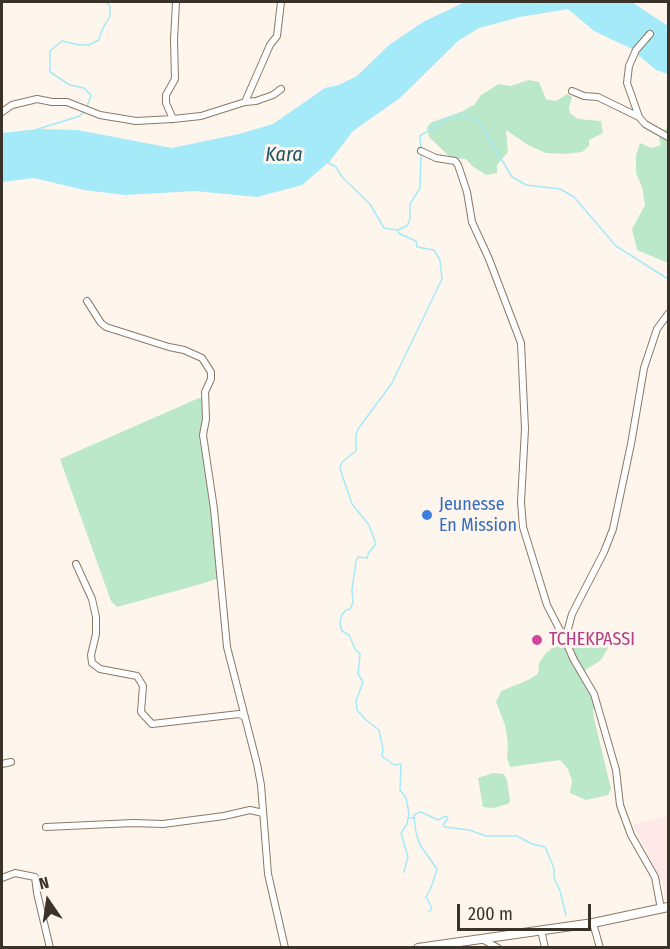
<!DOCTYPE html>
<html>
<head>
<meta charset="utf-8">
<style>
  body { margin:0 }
  #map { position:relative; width:670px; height:949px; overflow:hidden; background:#fef5ec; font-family:"Fira Sans Condensed",sans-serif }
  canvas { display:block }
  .frame { position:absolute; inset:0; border:3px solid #3b332a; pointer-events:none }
  .north { position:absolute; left:18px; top:871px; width:60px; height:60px; -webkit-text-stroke:4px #fef5ec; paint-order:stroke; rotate:347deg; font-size:16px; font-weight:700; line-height:24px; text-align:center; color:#3b332a }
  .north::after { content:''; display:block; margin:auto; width:21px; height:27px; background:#3b332a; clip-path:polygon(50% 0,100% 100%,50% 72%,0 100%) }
  .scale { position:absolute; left:457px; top:904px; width:134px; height:27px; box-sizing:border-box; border:3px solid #3b332a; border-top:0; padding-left:8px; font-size:18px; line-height:21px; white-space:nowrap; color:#3b332a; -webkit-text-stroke:4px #fef5ec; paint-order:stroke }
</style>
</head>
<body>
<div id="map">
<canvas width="670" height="949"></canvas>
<div class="frame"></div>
<div class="north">N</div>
<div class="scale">200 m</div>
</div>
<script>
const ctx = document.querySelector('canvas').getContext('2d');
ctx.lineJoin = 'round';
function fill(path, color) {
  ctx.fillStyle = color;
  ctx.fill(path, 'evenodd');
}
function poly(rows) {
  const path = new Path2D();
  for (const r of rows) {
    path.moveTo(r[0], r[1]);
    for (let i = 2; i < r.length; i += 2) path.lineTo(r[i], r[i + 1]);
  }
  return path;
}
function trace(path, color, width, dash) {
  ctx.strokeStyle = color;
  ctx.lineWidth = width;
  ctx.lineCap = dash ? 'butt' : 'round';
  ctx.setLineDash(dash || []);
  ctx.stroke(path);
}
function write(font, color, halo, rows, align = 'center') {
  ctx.font = font + ' "Fira Sans Condensed",sans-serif';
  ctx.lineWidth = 6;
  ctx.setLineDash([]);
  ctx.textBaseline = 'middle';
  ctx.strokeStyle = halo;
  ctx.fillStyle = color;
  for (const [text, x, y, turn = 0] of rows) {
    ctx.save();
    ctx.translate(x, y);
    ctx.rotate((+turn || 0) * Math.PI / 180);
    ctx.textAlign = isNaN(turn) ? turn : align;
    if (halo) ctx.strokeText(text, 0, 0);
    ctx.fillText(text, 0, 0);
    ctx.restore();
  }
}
const education = poly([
  [668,815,668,901,665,900,663,883,633,825]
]);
const green = poly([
  [528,80,539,82,546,99,556,101,567,94,572,97,569,108,570,113,578,119,601,121,603,133,589,140,589,146,582,152,566,154,546,153,528,145,506,130,508,152,497,165,497,173,486,175,472,166,466,159,451,158,429,137,427,128,430,123,463,111,474,105,481,95,499,84,511,86],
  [668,126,668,263,637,250,632,229,645,205,642,187,636,173,636,155,640,143,651,148,661,145,659,138],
  [199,398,201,398,205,418,202,427,219,575,216,579,201,584,117,607,111,601,60,459],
  [582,636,605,640,608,648,601,660,581,673,596,705,593,710,594,718,611,789,608,795,586,800,570,793,572,781,568,769,560,760,510,767,507,758,508,744,505,725,496,702,501,691,528,680,538,674,539,663,546,653,559,642],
  [493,773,504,774,507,780,510,801,508,804,493,808,483,807,478,778]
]);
const water = poly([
  [465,2,632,2,668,26,668,74,656,70,630,48,594,31,568,9,520,17,479,28,458,41,400,98,353,131,330,161,302,185,257,197,195,191,125,195,84,190,34,178,2,182,2,133,38,129,77,130,172,148,239,134,273,124,325,88,339,85,357,76,389,45,423,22]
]);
const stream = poly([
  [87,107,91,95,84,88,70,85,50,72,50,51,62,41,79,45,89,45,99,40,102,30,110,16,110,6,106,2],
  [38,129,80,116,85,111],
  [421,150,420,136,448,118,464,115,479,122,512,177,526,185,560,189,574,197,616,246,668,279],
  [327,162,336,167,342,177,370,204,384,228,397,230,407,226,410,219,410,204,420,188,421,155],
  [397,230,400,234,416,241,417,247,434,250,440,260,442,279,392,383,358,429,356,435,356,451,342,462,340,469,352,504,369,525,376,544,369,552,367,558,358,557,356,561,352,590,353,603,350,609,346,610,341,616,340,624,342,631,349,635,355,649,360,654,358,674,363,682,356,701,357,710,366,720,379,730,383,749,382,756,394,765,401,764,400,790,406,798,409,813,407,824,401,833,408,857,404,872],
  [414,817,416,833,420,845,437,869,431,888,426,897,431,906,431,910,428,912],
  [408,818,413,818,415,814,421,812,438,820,446,816,448,818,443,825,445,827,469,830,486,836,517,836,532,844,545,847,554,868,554,878,560,891,566,915]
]);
const minor = poly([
  [650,34,636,50,629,66,627,83,639,117,645,124,668,137],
  [572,91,584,96,598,97,639,117],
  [245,102,270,45,277,36,281,2],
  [2,112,12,105,37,99,52,102,67,102,100,115,136,121,173,119,201,116,245,102,256,101,273,95,281,89],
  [173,119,166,103,166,95,175,79,174,40,176,2],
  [421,151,436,158,455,161,458,165,467,192,472,222,489,259,521,343,525,429,521,502,523,527,547,605,565,640],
  [87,301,101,323,106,327,169,347,184,350,202,358,211,372,211,379,205,392,206,419,203,435,214,509,227,647,257,764,261,785,268,874,285,948],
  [76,564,92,599,96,617,96,634,91,655,92,663,100,669,137,676,143,686,141,712,152,724,239,714,245,717],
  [2,764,11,762],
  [46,827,133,823,163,824,224,816,250,810,263,813],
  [2,878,15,873,35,877,37,893,50,948],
  [661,909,655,877,631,835,620,805,616,770,594,694,574,660,565,640,572,614,604,552,613,529,631,444,644,368,657,329,668,314],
  [593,923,600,948],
  [541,930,545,948],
  [482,939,498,948]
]);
const major = poly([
  [418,948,593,923,668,907]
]);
const markers = [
  [427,515,6,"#3f7fe0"],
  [537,640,6,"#d1479c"]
];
const shopNames = [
  ["Jeunesse",439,505],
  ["En Mission",439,526]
];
const hotelNames = [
  ["TCHEKPASSI",549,640]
];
const waterNames = [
  ["Kara",284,155]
];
fill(education, '#fde7e7');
fill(green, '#bbe8c9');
fill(water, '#a4eaf9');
trace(stream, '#a4eaf9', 1.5);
trace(minor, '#8c7964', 8);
trace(major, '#8c7964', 10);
trace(minor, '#fff', 6);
trace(major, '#fff', 8);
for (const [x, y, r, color] of markers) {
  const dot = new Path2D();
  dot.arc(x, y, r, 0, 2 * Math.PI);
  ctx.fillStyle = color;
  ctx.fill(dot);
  trace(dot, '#fef5ec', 2);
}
write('18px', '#366cbe', '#fef5ec', shopNames, 'left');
write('18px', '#b23c85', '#fef5ec', hotelNames, 'left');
write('italic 20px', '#1d5762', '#fef5ec', waterNames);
</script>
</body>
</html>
